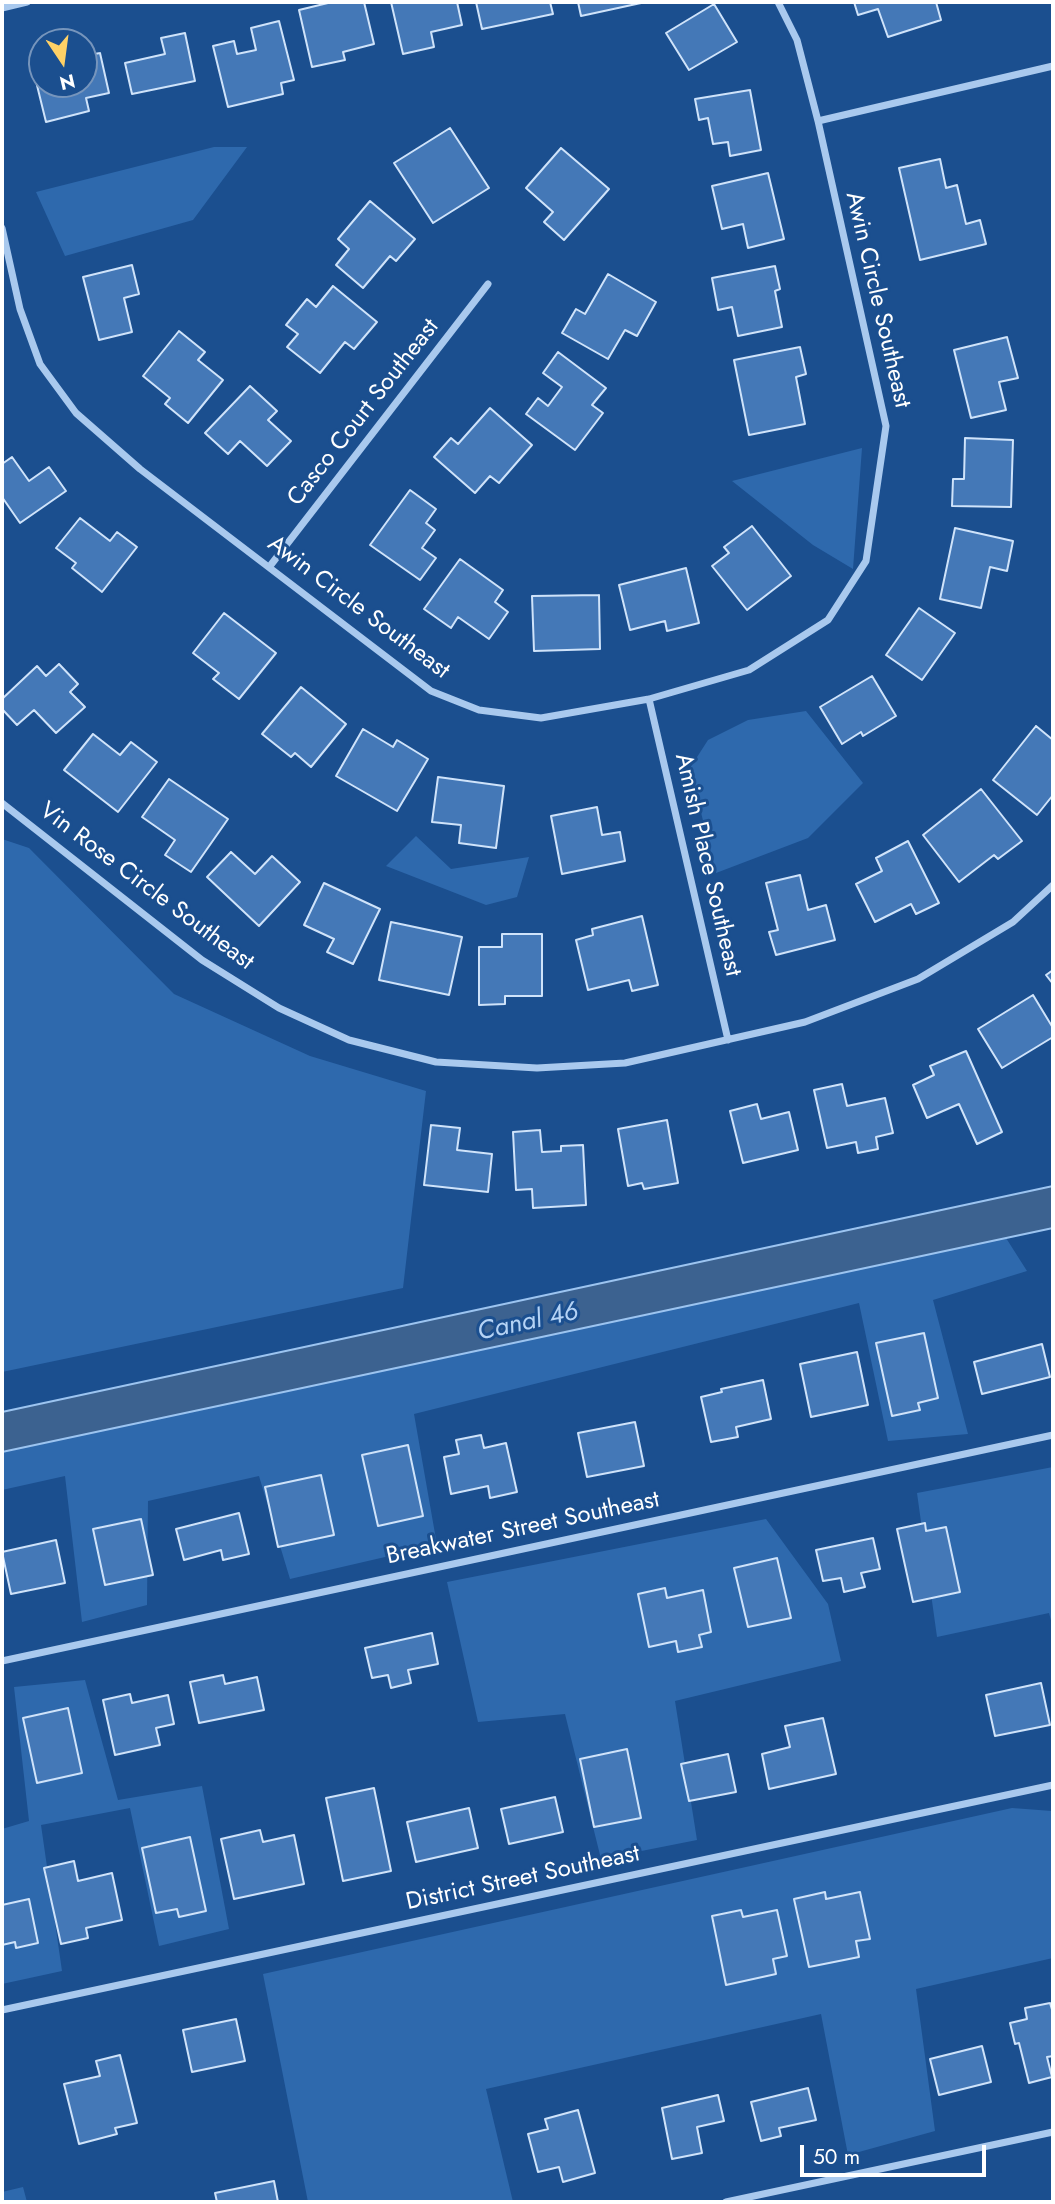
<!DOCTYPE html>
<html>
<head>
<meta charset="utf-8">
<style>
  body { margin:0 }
  #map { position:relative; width:1055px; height:2204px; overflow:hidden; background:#1b4f8f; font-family:Jost,sans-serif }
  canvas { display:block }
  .frame { position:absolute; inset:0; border:4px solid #fff; pointer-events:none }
  .north { position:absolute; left:28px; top:28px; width:70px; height:70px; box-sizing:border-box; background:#1b4f8f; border:2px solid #7695bc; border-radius:50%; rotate:167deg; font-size:19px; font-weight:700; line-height:28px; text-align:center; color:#fff }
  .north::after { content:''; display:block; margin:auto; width:24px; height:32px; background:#ffd166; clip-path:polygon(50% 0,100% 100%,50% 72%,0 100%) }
  .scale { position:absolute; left:800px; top:2145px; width:186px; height:32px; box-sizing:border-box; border:4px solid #fff; border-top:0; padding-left:9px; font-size:21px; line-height:24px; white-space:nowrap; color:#fff; -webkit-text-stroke:5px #1b4f8f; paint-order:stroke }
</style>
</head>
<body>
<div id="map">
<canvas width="1055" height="2204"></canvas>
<div class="frame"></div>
<div class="north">N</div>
<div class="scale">50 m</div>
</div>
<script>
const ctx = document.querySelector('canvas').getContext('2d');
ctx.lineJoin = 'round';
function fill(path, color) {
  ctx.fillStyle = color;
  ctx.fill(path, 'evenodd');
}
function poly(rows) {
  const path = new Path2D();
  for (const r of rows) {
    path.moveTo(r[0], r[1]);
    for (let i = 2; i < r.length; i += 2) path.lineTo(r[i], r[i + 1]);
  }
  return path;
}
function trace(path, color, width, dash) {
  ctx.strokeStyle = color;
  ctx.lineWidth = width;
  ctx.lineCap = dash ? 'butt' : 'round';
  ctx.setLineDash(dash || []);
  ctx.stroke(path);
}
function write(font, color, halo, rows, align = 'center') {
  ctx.font = font + ' Jost,sans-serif';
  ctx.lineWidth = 6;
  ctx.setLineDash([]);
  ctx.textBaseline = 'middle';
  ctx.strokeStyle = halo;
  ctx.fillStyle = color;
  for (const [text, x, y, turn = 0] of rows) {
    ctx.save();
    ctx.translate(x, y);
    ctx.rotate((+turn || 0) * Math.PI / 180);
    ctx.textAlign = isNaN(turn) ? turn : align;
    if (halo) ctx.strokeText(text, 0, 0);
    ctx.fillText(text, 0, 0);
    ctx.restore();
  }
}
const green = poly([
  [214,147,247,147,193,220,65,256,36,192],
  [862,448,853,569,813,545,732,481],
  [806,711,863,783,808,838,716,873,690,768,708,740,748,720],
  [416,836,451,869,529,857,517,897,486,905,386,866],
  [2,839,29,848,174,994,310,1056,426,1091,403,1288,2,1372],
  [1006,1238,1027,1271,933,1300,968,1434,888,1441,859,1303,414,1414,437,1545,290,1579,259,1476,148,1501,147,1605,82,1622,65,1476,2,1490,2,1452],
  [1053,1467,1053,1628,1049,1613,937,1637,917,1493],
  [766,1519,828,1604,841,1661,675,1701,697,1840,601,1859,565,1714,478,1722,447,1582],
  [85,1680,118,1800,202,1786,229,1929,159,1946,130,1808,41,1825,62,1971,2,1984,2,1829,29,1821,14,1687],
  [1012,1808,1052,1811,1053,1958,916,1989,935,2131,848,2155,821,2014,486,2089,513,2202,308,2202,263,1974],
  [23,2187,27,2202,2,2202,2,2192]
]);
const water = poly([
  [1053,1186,1053,1228,2,1452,2,1412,1053,1186]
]);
const building = poly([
  [332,2,364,2,374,44,343,52,345,60,312,67,299,10,332,2],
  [391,2,457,2,462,25,431,32,434,47,403,54,391,2],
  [476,2,550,2,553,14,482,29,476,2],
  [578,2,641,2,641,3,581,16,578,2],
  [854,2,936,2,941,20,888,37,878,9,858,15,854,2],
  [714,4,737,42,689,70,666,33,714,4],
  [279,21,294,80,281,83,283,94,228,107,213,46,234,41,237,54,256,50,251,28,279,21],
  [185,33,195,81,132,94,125,63,165,54,161,38,185,33],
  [100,53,109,93,86,98,89,111,46,122,33,69,42,67,42,84,84,84,84,56,100,53],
  [750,90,761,150,730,156,728,142,713,144,708,118,699,120,695,99,750,90],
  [450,128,489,188,433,223,394,163,450,128],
  [561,148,609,189,564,240,544,222,553,212,526,188,561,148],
  [940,159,946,188,957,185,966,224,980,220,986,244,920,260,899,168,940,159],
  [768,173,784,239,748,248,743,224,722,229,712,186,768,173],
  [370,201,415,239,396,261,390,256,363,288,336,265,349,249,338,239,370,201],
  [132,265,139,294,124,298,132,332,99,340,83,277,132,265],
  [775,266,780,289,775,291,782,327,738,336,732,307,718,310,712,278,775,266],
  [608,274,656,302,637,336,625,330,608,359,562,333,576,309,585,314,608,274],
  [333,286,377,322,354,349,345,342,320,373,287,347,298,334,286,325,307,299,316,307,333,286],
  [179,331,205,352,198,360,223,380,188,423,165,404,170,398,143,376,179,331],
  [1007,337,1018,378,999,382,1006,410,971,418,954,350,1007,337],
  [800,347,806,374,796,377,805,424,749,435,734,360,800,347],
  [558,352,606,388,592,405,603,413,575,450,526,414,538,398,548,406,562,387,543,373,558,352],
  [250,386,277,411,268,420,291,441,267,466,240,441,228,454,205,433,250,386],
  [490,408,532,445,499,483,490,476,475,493,434,457,451,438,458,444,490,408],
  [965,438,1013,440,1011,507,952,506,953,479,964,479,965,438],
  [12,457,29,481,49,467,66,491,20,523,2,497,2,464,12,457],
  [410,490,436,509,426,523,435,530,422,548,436,558,420,580,370,545,410,490],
  [80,518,110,541,117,532,137,547,102,592,72,568,76,563,56,548,80,518],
  [752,526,791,576,747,610,712,566,729,553,724,547,752,526],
  [955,528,1013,541,1007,571,990,567,981,608,940,599,955,528],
  [460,559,503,590,495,602,508,612,489,639,458,617,451,628,424,609,460,559],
  [686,568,699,623,667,631,665,621,630,630,619,585,686,568],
  [599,595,600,649,534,651,532,596,599,595],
  [919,608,955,633,922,680,886,655,919,608],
  [224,613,276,653,239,699,213,679,219,673,193,653,224,613],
  [59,664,78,684,70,692,85,707,56,733,34,710,17,725,2,709,2,699,37,666,46,676,59,664],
  [872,676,896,716,863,736,861,732,842,744,820,707,872,676],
  [301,687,346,724,311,767,295,753,291,757,262,734,301,687],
  [1036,726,1053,740,1053,795,1037,815,993,780,1036,726],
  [363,729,393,747,397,740,428,759,397,811,336,776,363,729],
  [93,734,120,755,131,742,157,762,118,812,64,770,93,734],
  [438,777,504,786,496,848,459,843,461,825,432,822,438,777],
  [169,779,228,819,191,872,165,855,175,840,142,817,169,779],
  [981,789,1022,841,998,859,994,855,959,882,923,835,981,789],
  [597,807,602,835,620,832,625,861,562,874,551,816,597,807],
  [908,841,939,903,916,914,911,904,875,922,856,884,882,871,876,858,908,841],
  [231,852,255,874,272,856,300,882,259,926,207,877,231,852],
  [800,875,808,910,826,905,835,940,776,955,769,932,778,930,766,883,800,875],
  [324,883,380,909,353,964,327,952,334,939,304,925,324,883],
  [642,916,658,985,632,991,629,980,588,990,576,940,593,935,592,929,642,916],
  [391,922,462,937,449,995,379,980,391,922],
  [502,934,542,934,542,996,505,996,505,1004,479,1005,479,947,502,947,502,934],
  [1053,970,1053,984,1046,975,1053,970],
  [1033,995,1053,1028,1053,1037,1002,1068,978,1029,1033,995],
  [966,1051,1002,1132,977,1144,959,1104,927,1118,913,1085,934,1075,930,1066,966,1051],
  [842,1084,847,1106,885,1098,893,1133,876,1137,878,1149,858,1153,856,1142,827,1148,814,1090,842,1084],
  [757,1104,761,1119,789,1112,798,1150,743,1163,730,1111,757,1104],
  [667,1120,678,1183,644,1189,642,1183,628,1186,618,1129,667,1120],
  [431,1125,460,1128,457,1150,492,1154,488,1192,424,1185,431,1125],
  [540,1130,542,1152,561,1151,561,1146,583,1145,586,1205,533,1208,532,1189,516,1190,513,1132,540,1130],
  [924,1333,938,1398,918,1403,920,1410,892,1416,876,1343,924,1333],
  [1042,1344,1050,1377,982,1394,974,1362,1042,1344],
  [857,1352,868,1405,811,1417,800,1364,857,1352],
  [763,1380,771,1419,736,1427,738,1437,711,1442,701,1397,722,1392,721,1389,763,1380],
  [635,1422,644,1466,587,1477,578,1433,635,1422],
  [481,1435,484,1448,506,1443,517,1492,490,1498,488,1486,451,1494,444,1457,459,1454,456,1440,481,1435],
  [408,1445,423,1516,378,1526,362,1455,408,1445],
  [321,1475,334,1535,278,1547,265,1487,321,1475],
  [239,1513,249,1554,223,1560,221,1550,184,1560,176,1529,239,1513],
  [141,1519,153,1575,105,1585,93,1529,141,1519],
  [925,1523,926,1531,946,1527,960,1592,913,1602,897,1529,925,1523],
  [873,1538,880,1569,861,1573,865,1587,844,1592,841,1578,823,1581,816,1550,873,1538],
  [56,1540,65,1583,11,1594,2,1552,56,1540],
  [777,1558,791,1618,748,1627,734,1568,777,1558],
  [665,1588,667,1598,703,1590,711,1632,699,1635,702,1647,678,1652,676,1641,649,1647,638,1594,665,1588],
  [432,1633,438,1664,408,1670,411,1683,391,1688,388,1675,372,1678,365,1648,432,1633],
  [223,1675,225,1684,257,1677,264,1710,199,1723,190,1682,223,1675],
  [1041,1683,1050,1725,995,1736,986,1695,1041,1683],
  [130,1694,132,1703,168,1695,174,1724,156,1728,160,1745,115,1755,103,1700,130,1694],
  [68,1708,82,1773,37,1783,23,1718,68,1708],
  [823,1718,836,1774,769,1789,762,1754,790,1747,785,1726,823,1718],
  [627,1749,641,1818,594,1827,580,1759,627,1749],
  [728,1754,736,1792,689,1801,681,1764,728,1754],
  [374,1788,391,1871,343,1881,326,1798,374,1788],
  [555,1797,563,1832,509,1844,501,1809,555,1797],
  [469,1808,478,1848,416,1862,407,1822,469,1808],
  [260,1830,263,1842,294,1835,304,1884,234,1899,221,1839,260,1830],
  [190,1837,206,1911,179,1917,177,1909,156,1913,142,1848,190,1837],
  [74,1861,78,1881,112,1873,122,1920,86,1928,88,1938,61,1944,44,1868,74,1861],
  [825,1892,826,1899,860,1892,870,1939,856,1941,859,1957,809,1967,794,1899,825,1892],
  [29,1899,38,1943,16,1948,15,1942,2,1945,2,1905,29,1899],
  [741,1910,743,1917,777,1910,787,1956,773,1959,776,1974,726,1985,712,1916,741,1910],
  [1050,2003,1053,2013,1053,2056,1047,2057,1052,2077,1029,2083,1019,2043,1015,2044,1010,2023,1027,2019,1025,2008,1050,2003],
  [236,2019,245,2061,192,2072,183,2030,236,2019],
  [982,2046,991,2082,939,2095,930,2059,982,2046],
  [120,2055,137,2123,115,2128,117,2134,79,2144,64,2084,100,2076,96,2061,120,2055],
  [808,2088,816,2120,779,2128,781,2136,761,2141,751,2102,808,2088],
  [718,2095,724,2121,697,2127,702,2153,672,2159,662,2108,718,2095],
  [578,2110,595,2173,563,2182,559,2167,538,2172,528,2134,548,2129,545,2119,578,2110],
  [274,2181,278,2202,217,2202,215,2193,274,2181]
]);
const street = poly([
  [2,8,27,2],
  [818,121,1053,66],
  [2,228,20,309,40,364,76,413,140,469,431,691,479,710,541,718,649,699,749,670,828,620,866,561,886,426,818,121,797,40,778,2],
  [270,566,488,284],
  [649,699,728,1040],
  [2,803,202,960,279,1008,349,1040,436,1062,537,1068,625,1063,805,1022,918,979,1013,922,1053,885],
  [2,1661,1053,1435],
  [2,2010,1053,1785],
  [726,2202,1053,2132]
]);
const streetNames = [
  ["Awin Circle Southeast",877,300,77],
  ["Casco Court Southeast",364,413,-52],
  ["Awin Circle Southeast",358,608,37],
  ["Amish Place Southeast",707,865,77],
  ["Vin Rose Circle Southeast",146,887,37],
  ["Breakwater Street Southeast",523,1529,-12],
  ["District Street Southeast",523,1879,-12]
];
const waterNames = [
  ["Canal 46",528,1323,-12]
];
fill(green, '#2e69ad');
fill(water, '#3c6290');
trace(water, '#9cc4f0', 2);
fill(building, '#4478b7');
trace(building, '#cfe3fa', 2);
trace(street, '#a9c9ee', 7);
write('24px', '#fff', '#1b4f8f', streetNames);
write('italic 26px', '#b5d3f5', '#1b4f8f', waterNames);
</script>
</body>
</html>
